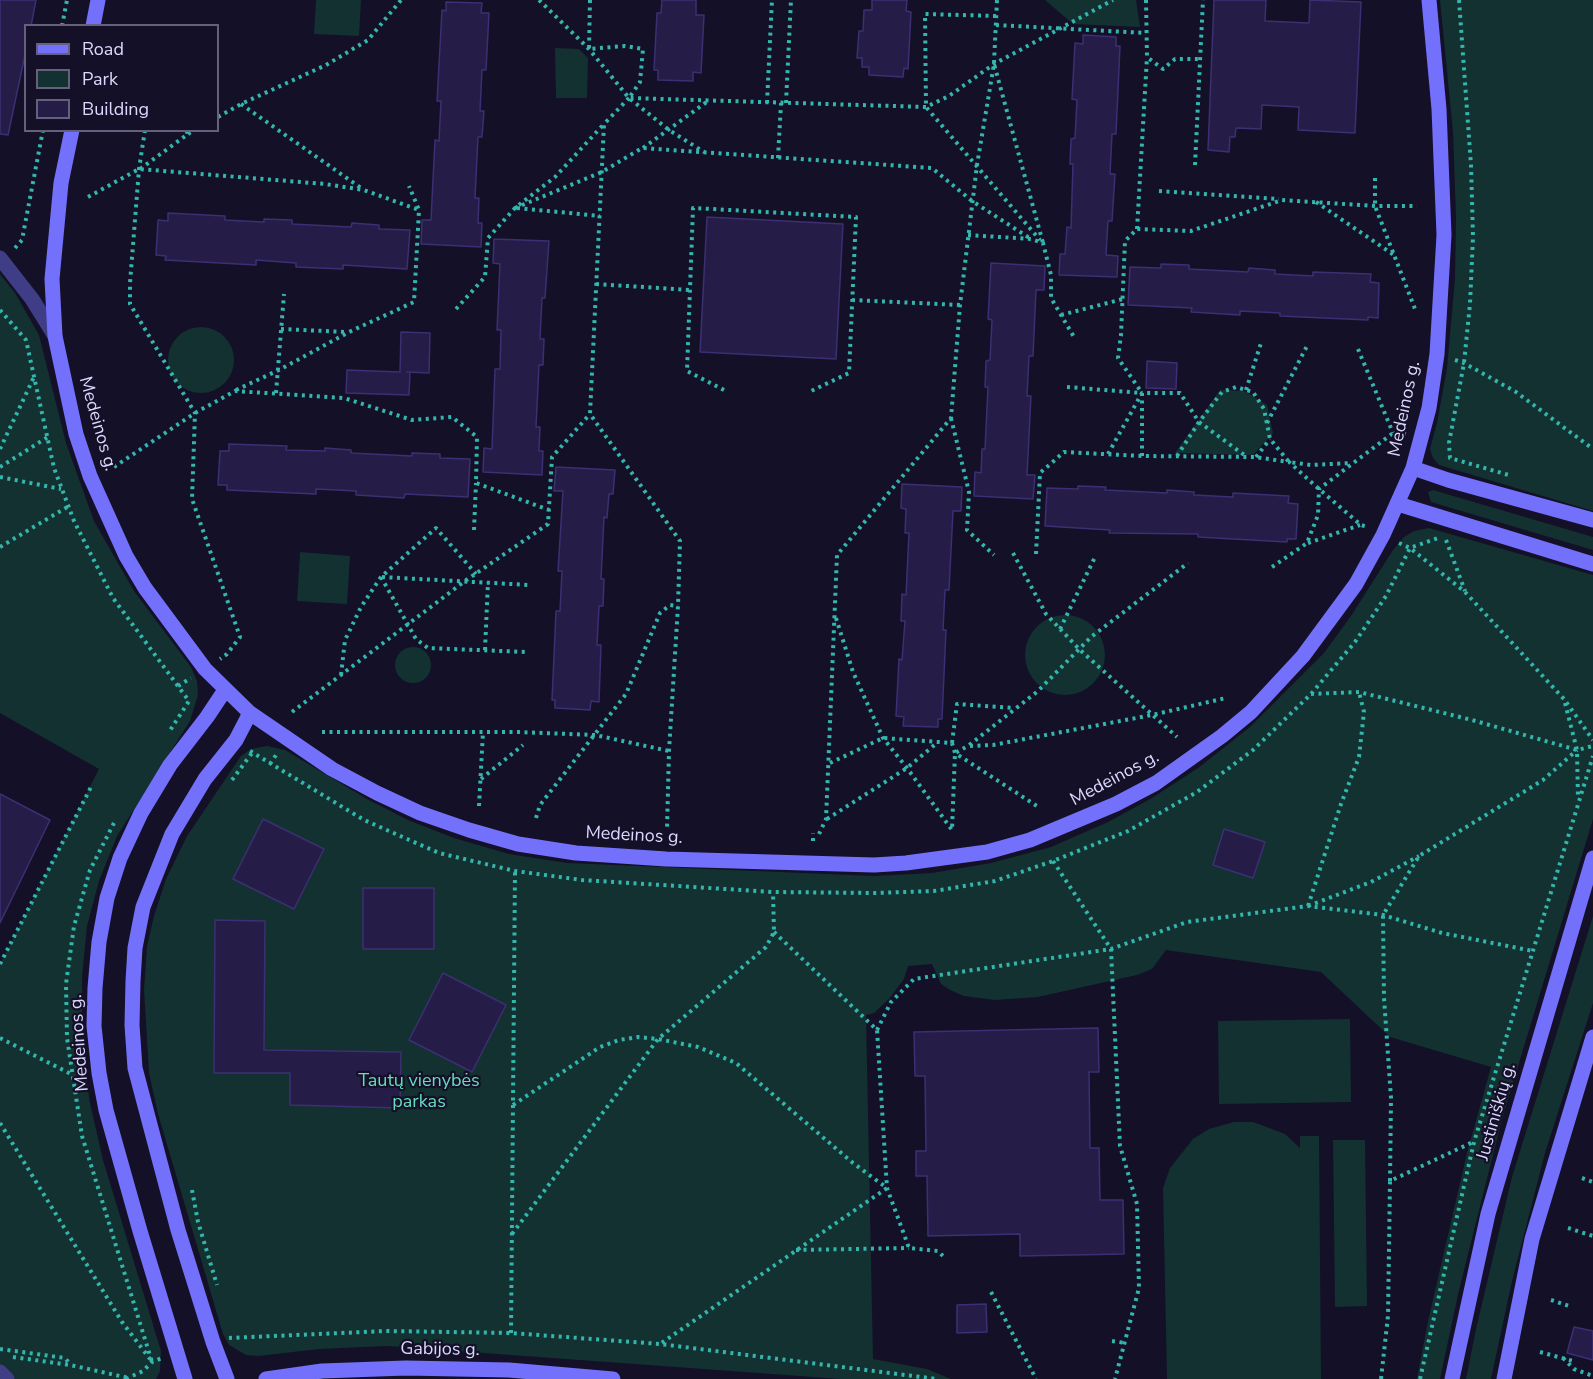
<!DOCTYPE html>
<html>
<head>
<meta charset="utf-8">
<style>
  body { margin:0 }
  #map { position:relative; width:1593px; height:1379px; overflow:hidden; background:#141027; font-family:"Nunito Sans",sans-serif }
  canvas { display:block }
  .legend { position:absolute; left:24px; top:24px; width:195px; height:108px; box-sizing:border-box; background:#141027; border:2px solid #64607d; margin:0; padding:8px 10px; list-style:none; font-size:18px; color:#dbd7fe }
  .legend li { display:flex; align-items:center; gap:12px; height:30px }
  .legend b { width:30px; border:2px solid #64607d }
</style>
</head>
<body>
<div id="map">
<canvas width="1593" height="1379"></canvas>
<ul class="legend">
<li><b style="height:8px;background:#7371fb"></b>Road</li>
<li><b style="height:16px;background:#133130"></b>Park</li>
<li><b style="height:16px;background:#251d48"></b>Building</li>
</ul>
</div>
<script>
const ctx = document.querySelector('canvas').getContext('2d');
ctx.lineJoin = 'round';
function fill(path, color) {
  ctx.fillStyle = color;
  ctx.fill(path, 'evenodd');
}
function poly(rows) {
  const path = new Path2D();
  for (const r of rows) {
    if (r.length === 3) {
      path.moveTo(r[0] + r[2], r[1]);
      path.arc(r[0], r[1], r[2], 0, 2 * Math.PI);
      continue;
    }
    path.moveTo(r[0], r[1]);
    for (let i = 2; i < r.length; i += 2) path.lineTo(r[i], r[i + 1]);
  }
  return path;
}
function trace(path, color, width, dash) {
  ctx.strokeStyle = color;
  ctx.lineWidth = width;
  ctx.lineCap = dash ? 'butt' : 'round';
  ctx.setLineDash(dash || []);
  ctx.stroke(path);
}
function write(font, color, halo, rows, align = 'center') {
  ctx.font = font + ' "Nunito Sans",sans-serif';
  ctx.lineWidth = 4.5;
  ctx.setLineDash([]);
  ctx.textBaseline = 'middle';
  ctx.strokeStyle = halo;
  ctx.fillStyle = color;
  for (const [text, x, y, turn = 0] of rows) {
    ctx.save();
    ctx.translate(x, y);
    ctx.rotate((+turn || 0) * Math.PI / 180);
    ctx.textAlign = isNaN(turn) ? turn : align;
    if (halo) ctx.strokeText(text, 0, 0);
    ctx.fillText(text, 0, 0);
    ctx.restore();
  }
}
const green = poly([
  [316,0,361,0,359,36,314,34],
  [1045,0,1136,0,1140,27,1073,24],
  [1440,0,1593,0,1593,511,1439,465,1433,458,1430,449,1437,423,1447,368,1455,278,1456,217,1453,132],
  [555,48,579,49,588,58,587,98,556,98],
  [0,274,15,293,39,335,66,443,94,521,134,591,191,667,197,681,198,695,190,721,117,836,99,881,87,926,82,978,82,1048,90,1103,103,1160,161,1351,160,1371,156,1379,0,1379,0,964,99,769,0,713],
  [201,360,33],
  [1220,390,1244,391,1267,405,1273,433,1253,455,1175,453],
  [1433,490,1593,537,1593,550,1431,502,1428,492],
  [1429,528,1593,575,1593,819,1502,1119,1459,1290,1440,1379,1417,1379,1428,1321,1467,1153,1491,1067,1390,1037,1321,972,1166,950,1152,969,1137,975,1038,997,995,1000,964,996,950,990,941,984,932,964,908,966,904,979,889,999,874,1013,866,1015,873,1359,927,1369,951,1379,841,1379,387,1346,319,1349,258,1356,246,1355,229,1345,223,1334,158,1114,149,1073,144,990,147,946,154,916,166,879,187,836,241,756,251,749,267,746,285,750,367,799,408,820,454,838,509,854,567,863,874,876,932,873,991,863,1051,847,1108,822,1152,798,1198,768,1250,727,1324,653,1351,616,1393,550,1404,537,1414,531],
  [300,552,350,556,347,604,297,601],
  [1065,655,40],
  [413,665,18],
  [1593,916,1593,1003,1545,1153,1512,1281,1491,1379,1466,1379,1476,1329,1512,1177],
  [1350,1019,1351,1102,1219,1104,1218,1021],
  [1234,1122,1253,1122,1264,1126,1285,1134,1300,1148,1300,1136,1319,1136,1321,1379,1167,1379,1163,1188,1170,1168,1193,1139,1209,1129],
  [1333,1140,1365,1140,1367,1306,1335,1307]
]);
const building = poly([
  [0,0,36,0,31,26,26,26,26,50,8,135,0,134,0,0],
  [662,0,696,0,696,15,704,15,701,73,693,72,693,81,658,80,658,70,654,70,657,13,661,13,662,0],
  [872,0,907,0,906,11,911,12,908,69,904,68,903,77,869,75,869,67,862,67,862,58,857,58,859,31,863,31,864,10,872,10,872,0],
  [1214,0,1266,0,1265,21,1309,23,1310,0,1361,2,1355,133,1298,130,1299,107,1262,105,1261,129,1236,128,1235,137,1230,137,1229,152,1208,150,1214,0],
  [446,2,482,3,481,13,489,13,486,70,482,70,480,111,484,111,482,137,478,137,475,198,479,198,478,223,482,223,481,247,421,244,422,220,431,220,435,140,439,141,441,101,437,101,442,10,446,11,446,2],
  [1083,35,1116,37,1116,46,1120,46,1116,134,1112,134,1110,174,1115,174,1112,221,1108,221,1106,255,1118,256,1117,277,1059,275,1060,254,1065,254,1067,227,1071,228,1073,164,1070,164,1071,139,1075,138,1077,100,1072,99,1075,43,1083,44,1083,35],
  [168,213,225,216,225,220,264,222,264,219,292,220,292,224,351,227,352,223,379,225,379,229,410,230,407,269,343,265,343,269,296,267,296,263,256,260,256,265,165,260,166,256,156,255,158,220,168,221,168,213],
  [707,217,843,224,836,359,700,352,707,217],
  [494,239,549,241,545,298,542,298,540,339,544,339,543,365,539,365,536,427,540,427,539,451,543,451,542,475,483,472,484,448,492,449,495,369,500,369,501,330,497,330,500,264,493,263,494,239],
  [991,263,1045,266,1044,290,1036,290,1033,356,1029,356,1027,396,1031,396,1027,475,1035,475,1033,499,974,496,975,472,981,473,982,449,985,449,988,387,985,387,986,361,990,360,992,320,988,319,991,263],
  [1161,264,1189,265,1189,269,1248,272,1249,268,1275,270,1275,274,1313,276,1313,272,1371,274,1370,282,1379,283,1378,318,1368,317,1368,320,1280,316,1280,313,1240,311,1240,315,1191,312,1192,308,1128,305,1130,267,1161,268,1161,264],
  [401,332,430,333,429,373,407,372,410,372,409,395,346,393,347,370,400,372,401,332],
  [1147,361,1177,363,1176,389,1146,388,1147,361],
  [229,444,287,446,286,450,325,451,325,448,351,450,351,453,412,456,412,453,440,454,440,458,470,459,468,497,405,494,404,498,356,495,356,491,316,489,316,494,227,490,227,485,218,485,220,451,229,451,229,444],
  [556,467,615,470,613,494,609,494,607,518,604,517,601,579,604,579,603,606,599,606,597,645,601,645,599,702,591,701,590,710,555,708,555,700,552,700,556,611,560,611,562,571,558,571,563,491,554,491,556,467],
  [902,484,962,487,961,511,953,511,949,590,945,590,943,630,946,630,942,719,938,719,938,727,903,726,904,717,896,716,899,659,902,660,905,621,901,621,902,594,906,595,909,533,905,533,906,509,901,508,902,484],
  [1078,486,1106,487,1105,490,1167,493,1167,490,1194,492,1194,495,1233,497,1233,493,1289,496,1288,503,1298,504,1296,539,1287,539,1287,542,1198,537,1198,534,1109,533,1110,530,1045,526,1047,488,1078,489,1078,486],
  [0,794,50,820,0,923,0,794],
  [263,819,324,849,294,909,233,879,263,819],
  [1224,829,1265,842,1253,878,1213,865,1224,829],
  [363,888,434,888,434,949,363,949,363,888],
  [215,920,265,921,264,1050,401,1052,400,1108,290,1105,290,1073,214,1073,215,920],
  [443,973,506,1005,472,1072,409,1040,443,973],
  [1098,1028,1099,1072,1089,1072,1090,1148,1099,1148,1100,1200,1123,1200,1124,1254,1020,1256,1020,1234,928,1236,927,1176,916,1176,916,1151,926,1151,925,1076,915,1076,914,1032,1098,1028],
  [986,1304,987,1332,957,1333,957,1305,986,1304],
  [1574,1327,1593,1331,1593,1360,1567,1353,1574,1327]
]);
const path = poly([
  [539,0,589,49,629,98,669,130,704,152],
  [590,0,589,49,625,46,643,49,640,82,629,98,926,107,949,96,994,64,1113,0],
  [1146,0,1147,57,1163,69,1175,59,1200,59],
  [1459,0,1471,165,1473,237,1470,304,1464,363,1449,443,1450,458,1512,476],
  [996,16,925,14,926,107,1040,240],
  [996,25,1146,33],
  [62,26,67,0],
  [994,63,997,0],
  [629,98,604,124,590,414,680,541,678,606,669,751,667,829],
  [767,103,772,0],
  [786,103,791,0],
  [241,104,361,188],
  [218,117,241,104,326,65,368,40,401,0],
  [145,130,139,169,130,283,130,304,195,413,192,499,240,637,227,654,220,659],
  [188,134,194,130],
  [643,148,708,101],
  [778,158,781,103],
  [1195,165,1203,0],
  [140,169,188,134,186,130],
  [1375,178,1375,206,1415,309],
  [1159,191,1279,199],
  [88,197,139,169,325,184,364,190,419,210],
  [1316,202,1394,255],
  [515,208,602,172,642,148,932,168,972,201,1031,239],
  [517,208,600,216],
  [1137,229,1147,57],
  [968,235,1031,239,1043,243,1051,275,1051,298,1074,337],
  [15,248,22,240,43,130],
  [596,284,690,290],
  [852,300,960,305],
  [456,309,485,277,488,238,515,208,555,177,603,125],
  [0,310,26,340,54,468,74,521,113,598,189,701,169,732],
  [1061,315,1123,299],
  [281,329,346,332],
  [1358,349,1393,433],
  [1455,360,1464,363,1516,392,1593,449],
  [1067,387,1142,393],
  [236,390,279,370,349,332,414,302,419,210,409,186],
  [724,390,687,371,693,208,856,217,849,373,809,392],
  [1246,390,1261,343],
  [276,393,284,294],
  [951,418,969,492,967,530,994,555],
  [1267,423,1307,346],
  [0,449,34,377],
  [1108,454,1142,393,1180,393,1199,422,1247,457],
  [1142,456,1142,393,1118,358,1121,335,1125,241,1137,229,1191,231,1282,200,1375,206,1417,206],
  [1177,456,1199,422,1222,392,1236,387,1253,392,1264,409,1270,439,1289,462,1311,465,1351,463],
  [1256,457,1270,439],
  [0,467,48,437],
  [114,467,195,413,235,391,344,398,412,420,452,417,477,437,476,483,549,510],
  [0,477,61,489],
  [474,530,476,483],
  [1446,540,1465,591],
  [1308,543,1360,525],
  [1399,543,1410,548,1465,592,1564,699,1593,740],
  [0,547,69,506],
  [1013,553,1046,614,1079,649,1177,737],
  [1036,554,1040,473,1064,452,1142,456,1255,457,1289,462,1319,489,1361,525,1368,527],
  [1272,567,1307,543,1318,515,1319,489,1393,433,1406,434],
  [381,577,416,639,428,648,526,652],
  [382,577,529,585],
  [836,618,853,672,883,738,907,768,952,830,955,753,968,746,1038,691,1091,637,1188,563],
  [1060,629,1095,557],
  [485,650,488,582],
  [341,675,345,640,361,607,381,577,436,528,476,574],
  [178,686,191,678],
  [1311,694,1359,692,1472,720,1577,750,1593,746],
  [1565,703,1577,750,1578,799],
  [292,712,465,581,548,524,552,457,590,414],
  [322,732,517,732,595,735,669,751],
  [952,743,957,704,1015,708],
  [970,746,993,745,1152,715,1226,698],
  [250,751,364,820,439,853,515,871,582,880,773,892,874,893,934,891,995,881,1053,861,1128,831,1197,792,1253,750,1311,694,1355,642,1386,596,1410,548,1441,537],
  [830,763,883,738,952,743,955,753,1040,808],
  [270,764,278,752],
  [481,779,523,745],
  [232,780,252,753],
  [479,806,483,732],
  [536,818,540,805,626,694,660,613,670,605,678,606],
  [827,819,907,768,938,742],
  [114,823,90,870,74,926,66,984,67,1038,82,1136,152,1362],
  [819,834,826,819,837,555,951,418,960,305,977,165,994,64,1043,243],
  [813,841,813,833],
  [1053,861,1111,949,1120,1146,1137,1204,1139,1288,1115,1379],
  [1308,906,1341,804,1359,757,1364,712,1359,692],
  [1308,906,1371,882,1419,856],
  [774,932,877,1030,887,1188,909,1248,938,1251,946,1259],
  [0,964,91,787],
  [877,1030,891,1002,914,979,1111,949,1187,922,1308,906,1383,915,1442,933,1533,951],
  [0,1038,71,1074],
  [513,1105,600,1047,619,1040,638,1037,658,1039,698,1047,736,1063,853,1163,887,1188,660,1344],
  [0,1123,122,1322,150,1359],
  [1582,1178,1593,1182],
  [1390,1181,1391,1098,1384,998,1383,915,1419,856,1543,780,1577,750],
  [192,1190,198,1222,217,1285],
  [1568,1228,1593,1236],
  [512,1234,658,1039,766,947,774,932,773,892],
  [796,1250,909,1248],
  [991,1292,1036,1379],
  [1551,1300,1572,1307],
  [511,1333,515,871],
  [229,1338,386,1331,511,1333,660,1344,937,1379],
  [1112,1341,1125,1343],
  [0,1349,65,1358,70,1364],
  [1540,1352,1573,1361],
  [13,1357,70,1365,129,1378],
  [1563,1358,1574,1369,1593,1376],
  [126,1379,143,1371,152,1362,162,1358],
  [1381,1379,1388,1316,1390,1181,1473,1142],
  [1420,1379,1474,1142,1593,756]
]);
const street = poly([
  [0,258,32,299,55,336],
  [0,1372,7,1379]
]);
const secondary = poly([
  [93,26,98,0],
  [72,130,61,183,52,279,55,336,76,434,90,476,126,556,145,588,205,669,250,713,332,769,377,793,420,813,469,830,518,844,576,853,666,859,874,865,906,863,987,852,1030,840,1116,804,1156,783,1222,736,1251,712,1303,656,1356,584,1383,535,1413,468,1429,408,1437,354,1444,235,1439,109,1429,0],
  [1413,468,1448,480,1593,520],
  [1398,504,1593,564],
  [185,1379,140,1231,106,1110,99,1073,94,1026,95,988,99,942,107,898,120,858,141,813,170,765,207,717,225,690],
  [227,1379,213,1342,178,1230,135,1068,132,1025,133,981,135,948,143,907,172,834,205,779,236,740,250,713],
  [266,1379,322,1371,406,1368,509,1370,613,1379],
  [1452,1379,1488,1214,1593,858],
  [1504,1379,1532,1239,1593,1037]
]);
const streetNames = [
  ["Medeinos g.",1405,409,-78],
  ["Medeinos g.",97,424,74],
  ["Medeinos g.",1115,779,-28],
  ["Medeinos g.",634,836,3],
  ["Medeinos g.",80,1043,-94],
  ["Justiniškių g.",1497,1112,-74],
  ["Gabijos g.",440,1350,1]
];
const parkNames = [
  ["Tautų vienybės",419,1082],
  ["parkas",419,1103]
];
fill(green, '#133130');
fill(building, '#251d48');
trace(building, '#3c2f73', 1.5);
trace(path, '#33b6ad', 4, [3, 4.5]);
trace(street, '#3f3d85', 15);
trace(secondary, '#7371fb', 15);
write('18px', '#dbd7fe', '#141027', streetNames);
write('18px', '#64ddbe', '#141027', parkNames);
</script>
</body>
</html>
